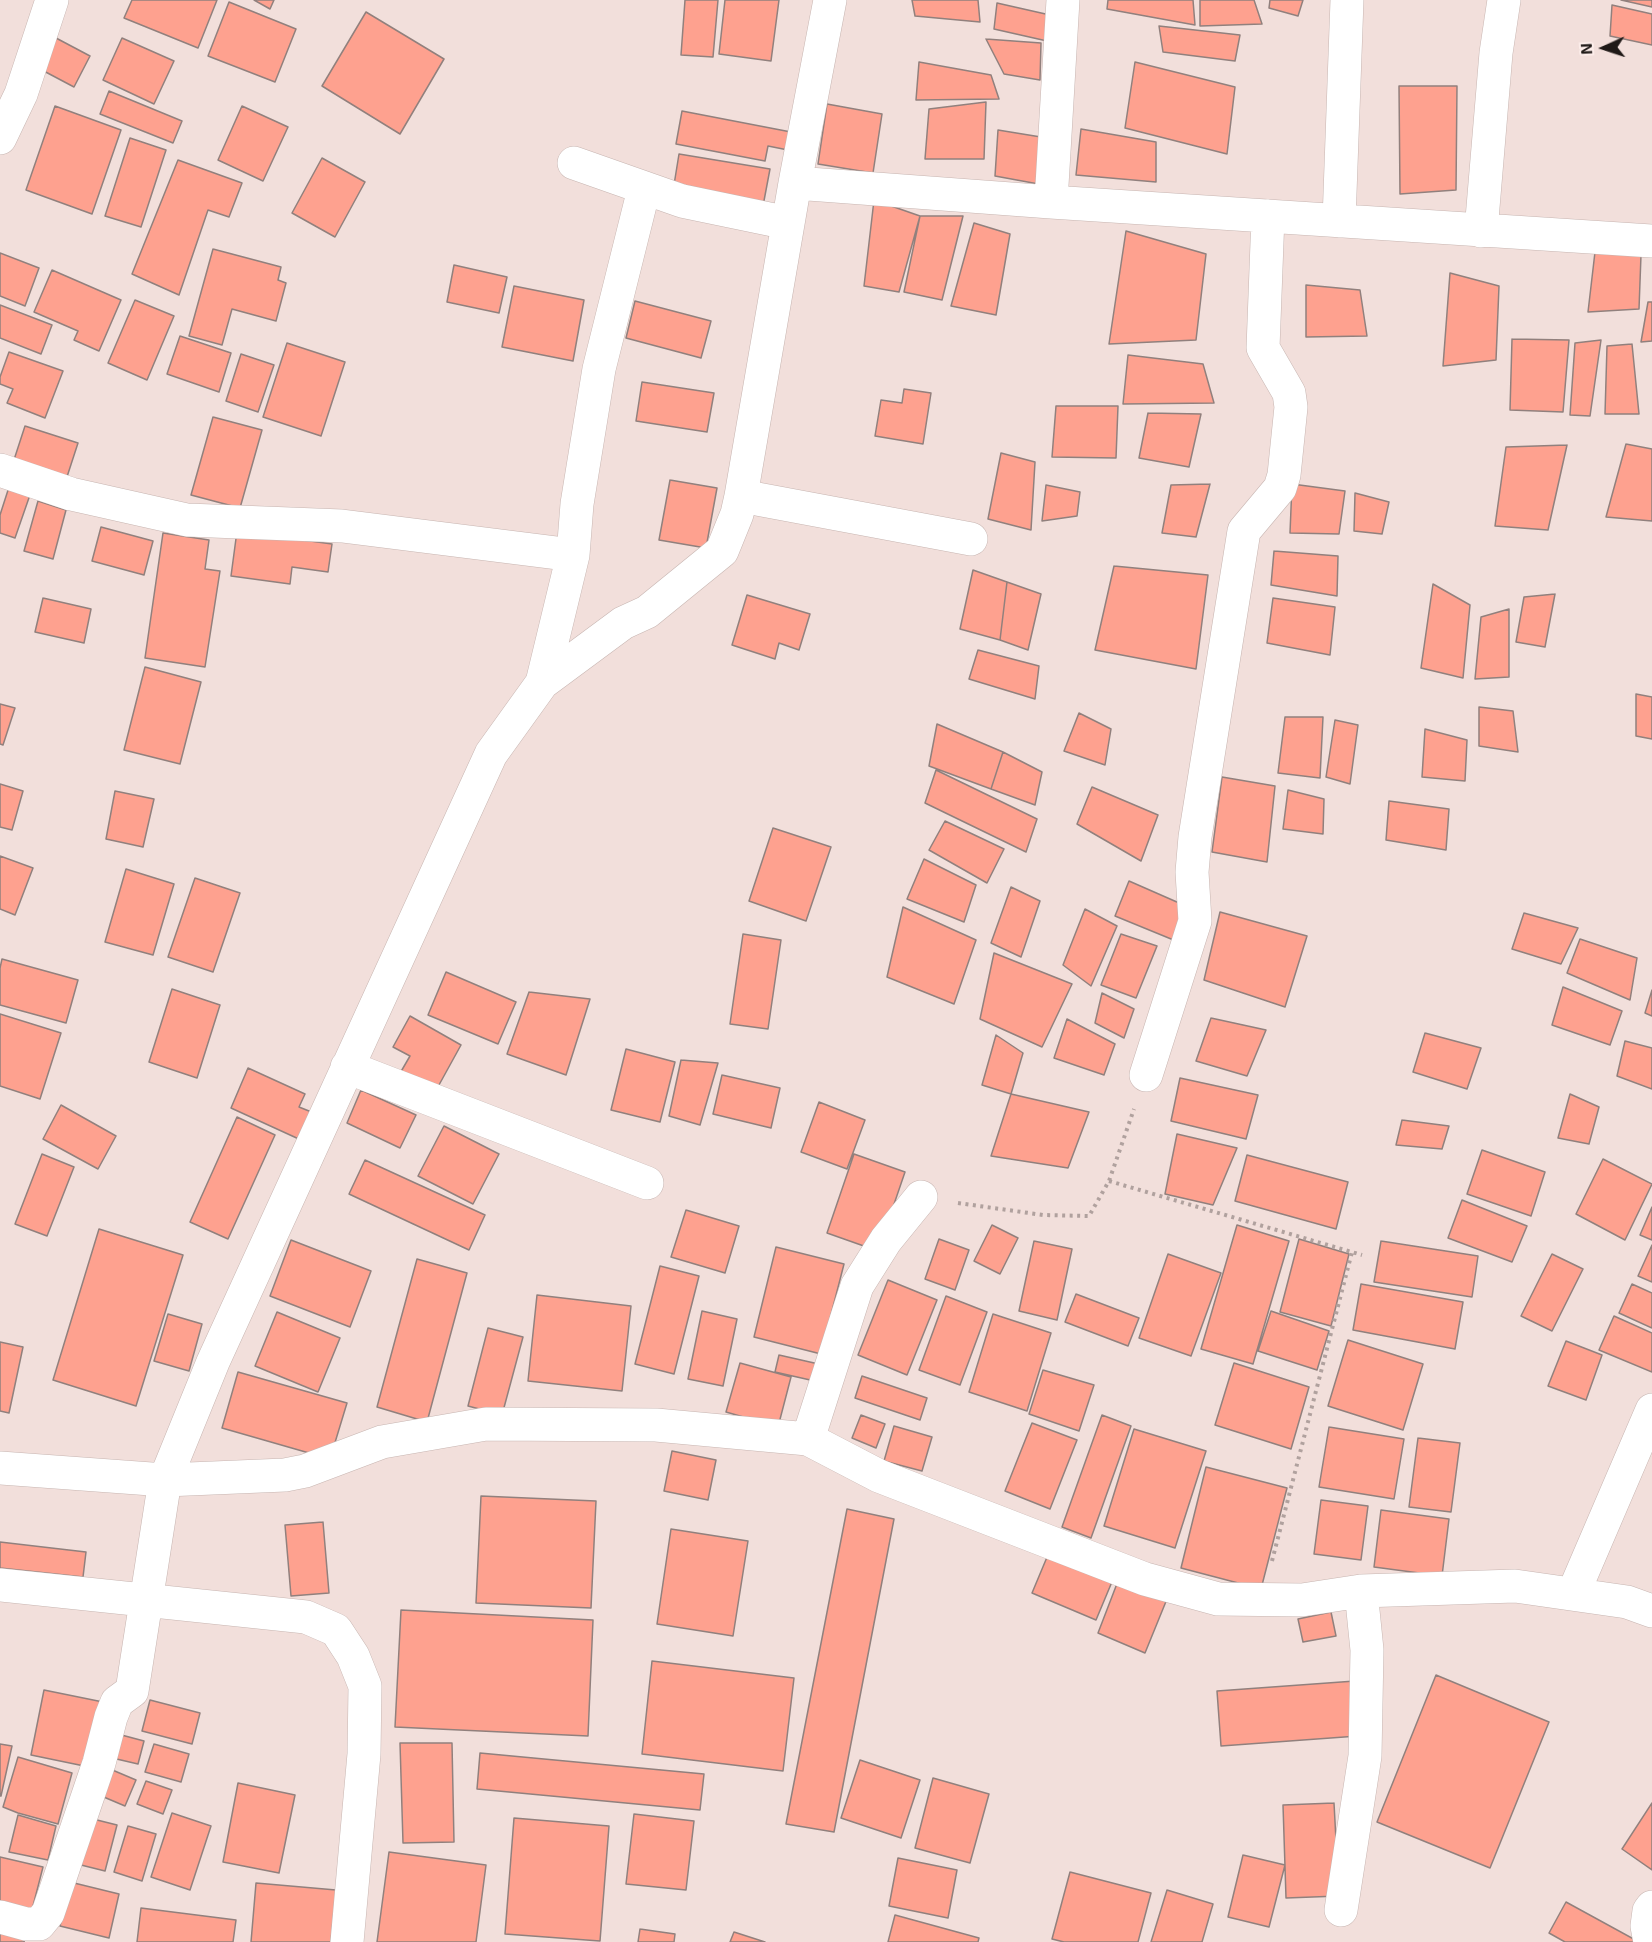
<!DOCTYPE html>
<html>
<head>
<meta charset="utf-8">
<style>
  body { margin:0 }
  #map { position:relative; width:1652px; height:1942px; overflow:hidden; background:#f2dfdb; font-family:"Exo 2",sans-serif }
  canvas { display:block }
  .north { position:absolute; left:1574px; top:18px; width:60px; height:60px; -webkit-text-stroke:4px #fcedea; paint-order:stroke; rotate:267deg; font-size:16px; font-weight:700; line-height:24px; text-align:center; color:#1f1917 }
  .north::after { content:''; display:block; margin:auto; width:21px; height:27px; background:#1f1917; clip-path:polygon(50% 0,100% 100%,50% 72%,0 100%) }
</style>
</head>
<body>
<div id="map">
<canvas width="1652" height="1942"></canvas>
<div class="north">N</div>
</div>
<script>
const ctx = document.querySelector('canvas').getContext('2d');
ctx.lineJoin = 'round';
function fill(path, color) {
  ctx.fillStyle = color;
  ctx.fill(path, 'evenodd');
}
function poly(rows) {
  const path = new Path2D();
  for (const r of rows) {
    path.moveTo(r[0], r[1]);
    for (let i = 2; i < r.length; i += 2) path.lineTo(r[i], r[i + 1]);
  }
  return path;
}
function trace(path, color, width, dash) {
  ctx.strokeStyle = color;
  ctx.lineWidth = width;
  ctx.lineCap = dash ? 'butt' : 'round';
  ctx.setLineDash(dash || []);
  ctx.stroke(path);
}
const building = poly([
  [132,0,217,0,198,48,124,18,132,0],
  [254,0,274,0,270,9,254,0],
  [685,0,718,0,713,57,681,55,685,0],
  [725,0,779,0,771,61,719,54,725,0],
  [912,0,978,0,980,22,915,16,912,0],
  [1108,0,1193,0,1195,25,1107,9,1108,0],
  [1200,0,1254,0,1262,24,1200,26,1200,0],
  [1270,0,1303,0,1298,16,1269,8,1270,0],
  [1621,0,1652,0,1652,7,1621,0],
  [229,2,296,29,275,82,208,56,229,2],
  [997,3,1050,15,1047,41,994,29,997,3],
  [1612,5,1652,14,1652,45,1610,36,1612,5],
  [366,12,444,59,400,134,322,86,366,12],
  [1159,26,1240,35,1235,61,1163,52,1159,26],
  [56,38,90,56,74,87,40,69,56,38],
  [122,38,174,61,154,104,103,80,122,38],
  [986,39,1041,43,1040,80,1004,74,986,39],
  [919,62,991,75,999,99,916,100,919,62],
  [1135,62,1235,87,1227,154,1125,128,1135,62],
  [1399,86,1457,86,1456,190,1400,194,1399,86],
  [109,91,182,121,173,143,100,114,109,91],
  [986,102,984,159,925,159,929,109,986,102],
  [827,104,882,114,873,173,818,164,827,104],
  [55,106,121,130,92,214,26,190,55,106],
  [242,106,288,127,263,181,218,160,242,106],
  [682,111,791,132,788,150,768,146,765,161,676,144,682,111],
  [1081,129,1156,142,1156,182,1076,175,1081,129],
  [998,130,1047,138,1044,185,995,176,998,130],
  [130,138,166,150,141,227,105,216,130,138],
  [679,154,770,169,763,206,673,191,679,154],
  [322,158,365,182,335,237,292,213,322,158],
  [178,160,242,183,229,217,208,210,179,295,132,274,178,160],
  [874,200,920,216,899,292,864,286,874,200],
  [920,216,963,216,942,300,904,292,920,216],
  [974,223,1010,234,996,315,951,306,974,223],
  [1126,231,1206,254,1196,340,1109,344,1126,231],
  [213,249,281,267,278,280,286,283,276,321,232,309,222,345,189,336,213,249],
  [1595,252,1641,255,1639,309,1588,312,1595,252],
  [0,253,39,268,25,306,0,296,0,253],
  [454,265,507,277,499,313,447,302,454,265],
  [52,270,121,300,99,351,74,340,78,331,34,312,52,270],
  [1450,273,1499,286,1496,360,1443,366,1450,273],
  [1306,285,1360,290,1367,336,1306,337,1306,285],
  [514,286,584,300,573,361,502,347,514,286],
  [135,300,174,316,147,380,108,363,135,300],
  [635,301,711,321,701,358,626,338,635,301],
  [1648,302,1652,302,1652,341,1641,342,1648,302],
  [0,305,52,325,41,354,0,338,0,305],
  [180,336,231,353,219,392,167,374,180,336],
  [1512,339,1569,340,1563,412,1510,410,1512,339],
  [1601,340,1590,416,1570,415,1575,343,1601,340],
  [287,343,345,362,321,436,263,417,287,343],
  [1632,344,1639,414,1605,414,1607,346,1632,344],
  [9,352,63,371,45,418,7,403,13,389,0,384,0,377,9,352],
  [241,354,274,365,258,412,226,401,241,354],
  [1128,355,1203,364,1214,403,1123,404,1128,355],
  [642,382,714,393,707,432,636,421,642,382],
  [904,389,931,393,923,444,875,436,881,400,902,403,904,389],
  [1056,406,1118,406,1116,458,1052,457,1056,406],
  [1148,413,1201,414,1189,467,1139,458,1148,413],
  [213,417,262,430,240,508,191,495,213,417],
  [25,426,78,443,64,486,11,469,25,426],
  [1626,444,1652,449,1652,521,1606,517,1626,444],
  [1567,445,1548,530,1495,526,1506,447,1567,445],
  [1001,453,1035,462,1031,530,988,519,1001,453],
  [670,480,717,488,706,548,659,540,670,480],
  [10,484,31,492,15,538,0,533,0,515,10,484],
  [1210,484,1196,537,1162,533,1171,485,1210,484],
  [1292,484,1345,491,1339,534,1290,533,1292,484],
  [1046,485,1080,492,1077,516,1042,521,1046,485],
  [1355,493,1389,502,1382,534,1354,531,1355,493],
  [38,501,66,510,53,559,24,551,38,501],
  [101,527,153,541,144,575,92,561,101,527],
  [237,531,332,544,328,572,292,567,290,584,231,576,237,531],
  [163,533,209,540,205,569,220,571,205,667,145,658,163,533],
  [1274,551,1338,556,1337,596,1271,585,1274,551],
  [1114,566,1208,575,1196,669,1095,650,1114,566],
  [973,570,1007,582,1000,640,960,629,973,570],
  [1007,582,1041,594,1028,650,1000,640,1007,582],
  [1433,584,1470,605,1463,678,1421,668,1433,584],
  [1555,594,1545,647,1516,642,1524,597,1555,594],
  [747,595,810,614,799,650,779,643,775,659,732,645,747,595],
  [43,598,91,609,84,643,35,632,43,598],
  [1273,598,1335,607,1330,655,1267,643,1273,598],
  [1509,609,1509,677,1475,679,1481,617,1509,609],
  [978,650,1039,666,1035,699,969,679,978,650],
  [145,667,201,682,180,764,124,750,145,667],
  [1636,694,1652,697,1652,739,1636,736,1636,694],
  [0,704,15,708,3,745,0,744,0,704],
  [1479,707,1513,711,1518,752,1479,746,1479,707],
  [1079,713,1111,729,1105,765,1064,751,1079,713],
  [1285,717,1323,717,1320,778,1278,773,1285,717],
  [1335,720,1358,725,1350,784,1326,777,1335,720],
  [937,724,1003,752,991,789,929,766,937,724],
  [1425,729,1467,740,1465,781,1422,777,1425,729],
  [1003,752,1042,772,1035,805,991,789,1003,752],
  [936,770,1037,819,1026,852,925,803,936,770],
  [1222,777,1275,786,1267,862,1212,852,1222,777],
  [0,784,23,791,12,830,0,827,0,784],
  [1092,787,1158,815,1141,861,1077,824,1092,787],
  [1288,790,1324,799,1323,834,1283,829,1288,790],
  [115,791,154,799,143,847,106,839,115,791],
  [1389,801,1449,809,1446,850,1386,840,1389,801],
  [945,821,1004,849,987,883,929,850,945,821],
  [773,828,831,847,806,921,749,901,773,828],
  [0,856,33,868,15,915,0,909,0,856],
  [924,859,976,885,964,922,907,899,924,859],
  [126,869,174,884,153,955,105,942,126,869],
  [195,878,240,893,213,972,168,957,195,878],
  [1129,881,1186,906,1176,941,1115,916,1129,881],
  [1011,887,1040,901,1021,957,991,943,1011,887],
  [903,907,976,940,954,1004,887,977,903,907],
  [1085,909,1117,926,1091,986,1063,965,1085,909],
  [1220,912,1307,936,1285,1007,1204,980,1220,912],
  [1524,913,1578,928,1561,964,1512,949,1524,913],
  [743,934,781,940,768,1029,730,1024,743,934],
  [1121,934,1157,946,1136,998,1101,985,1121,934],
  [1580,939,1637,958,1630,1000,1567,973,1580,939],
  [994,953,1072,984,1042,1047,980,1019,994,953],
  [2,959,78,980,66,1023,0,1005,0,968,2,959],
  [446,972,516,1002,498,1044,428,1015,446,972],
  [1563,987,1622,1011,1610,1045,1552,1025,1563,987],
  [172,989,220,1005,197,1078,149,1062,172,989],
  [1652,990,1652,1016,1645,1013,1652,990],
  [529,992,590,999,566,1075,507,1054,529,992],
  [1102,993,1134,1009,1124,1038,1095,1023,1102,993],
  [0,1014,61,1033,40,1099,0,1086,0,1014],
  [410,1016,461,1045,434,1094,399,1075,410,1056,393,1047,410,1016],
  [1211,1018,1266,1030,1247,1076,1196,1061,1211,1018],
  [1067,1019,1115,1044,1104,1075,1054,1058,1067,1019],
  [1425,1033,1481,1048,1467,1089,1413,1072,1425,1033],
  [996,1035,1023,1053,1011,1094,982,1085,996,1035],
  [1625,1041,1652,1048,1652,1089,1617,1076,1625,1041],
  [626,1049,675,1062,660,1122,611,1110,626,1049],
  [681,1060,718,1063,700,1125,669,1116,681,1060],
  [248,1068,305,1094,299,1107,314,1113,301,1140,231,1108,248,1068],
  [722,1075,780,1088,771,1128,713,1114,722,1075],
  [1180,1078,1258,1095,1246,1139,1171,1121,1180,1078],
  [361,1090,416,1115,400,1148,347,1123,361,1090],
  [1011,1094,1089,1112,1068,1168,991,1156,1011,1094],
  [1570,1094,1599,1107,1589,1144,1558,1138,1570,1094],
  [819,1102,865,1120,847,1169,801,1152,819,1102],
  [61,1105,116,1136,98,1169,43,1139,61,1105],
  [237,1117,275,1135,228,1239,190,1222,237,1117],
  [1402,1120,1449,1126,1442,1149,1396,1145,1402,1120],
  [444,1126,499,1154,473,1204,418,1176,444,1126],
  [1177,1134,1237,1148,1213,1205,1165,1194,1177,1134],
  [1482,1150,1545,1172,1531,1216,1467,1194,1482,1150],
  [42,1154,74,1167,47,1236,15,1224,42,1154],
  [854,1154,905,1172,878,1251,827,1233,854,1154],
  [1247,1155,1348,1182,1336,1229,1235,1201,1247,1155],
  [1603,1159,1652,1184,1625,1240,1576,1214,1603,1159],
  [365,1160,485,1215,469,1250,349,1194,365,1160],
  [1462,1200,1527,1226,1512,1262,1448,1238,1462,1200],
  [1652,1207,1652,1240,1640,1235,1652,1207],
  [686,1210,739,1226,725,1273,671,1257,686,1210],
  [992,1225,1018,1238,1000,1274,974,1261,992,1225],
  [1237,1225,1289,1241,1253,1364,1201,1349,1237,1225],
  [99,1229,183,1255,136,1406,53,1380,99,1229],
  [939,1239,969,1250,955,1290,925,1279,939,1239],
  [1299,1239,1349,1254,1331,1326,1280,1312,1299,1239],
  [291,1240,371,1271,350,1327,270,1296,291,1240],
  [1034,1241,1072,1249,1057,1320,1019,1311,1034,1241],
  [1381,1241,1478,1256,1472,1297,1374,1282,1381,1241],
  [1652,1245,1652,1282,1638,1276,1652,1245],
  [776,1247,844,1264,821,1354,754,1337,776,1247],
  [1168,1254,1221,1273,1191,1356,1139,1338,1168,1254],
  [1552,1254,1583,1269,1552,1331,1521,1316,1552,1254],
  [417,1259,467,1273,427,1422,377,1407,417,1259],
  [660,1266,699,1276,674,1374,635,1364,660,1266],
  [888,1280,937,1300,907,1375,858,1355,888,1280],
  [1361,1284,1463,1302,1455,1349,1353,1330,1361,1284],
  [1632,1284,1652,1293,1652,1328,1619,1313,1632,1284],
  [1076,1294,1139,1318,1128,1346,1065,1322,1076,1294],
  [537,1295,631,1306,622,1391,528,1381,537,1295],
  [946,1296,987,1312,960,1385,919,1370,946,1296],
  [702,1311,737,1319,723,1386,688,1379,702,1311],
  [1271,1311,1329,1331,1317,1370,1258,1351,1271,1311],
  [277,1312,340,1338,318,1392,255,1366,277,1312],
  [168,1314,202,1324,189,1371,154,1361,168,1314],
  [993,1314,1051,1333,1027,1411,969,1392,993,1314],
  [1614,1316,1652,1333,1652,1372,1599,1350,1614,1316],
  [488,1328,523,1337,502,1415,468,1406,488,1328],
  [1348,1340,1423,1364,1403,1430,1328,1406,1348,1340],
  [1566,1341,1602,1355,1586,1400,1548,1386,1566,1341],
  [0,1342,23,1347,9,1413,0,1411,0,1342],
  [779,1355,823,1365,819,1382,775,1372,779,1355],
  [740,1363,791,1377,778,1427,726,1412,740,1363],
  [1234,1363,1309,1387,1291,1449,1215,1425,1234,1363],
  [1043,1370,1094,1385,1079,1431,1029,1414,1043,1370],
  [238,1372,347,1403,330,1459,222,1428,238,1372],
  [862,1376,927,1398,920,1420,855,1398,862,1376],
  [861,1415,885,1424,876,1448,852,1438,861,1415],
  [1102,1415,1131,1426,1091,1538,1062,1527,1102,1415],
  [1032,1423,1077,1440,1050,1509,1005,1491,1032,1423],
  [894,1426,932,1437,922,1471,884,1461,894,1426],
  [1329,1427,1404,1439,1394,1499,1319,1487,1329,1427],
  [1134,1429,1206,1451,1175,1548,1104,1526,1134,1429],
  [1418,1438,1460,1443,1451,1512,1409,1507,1418,1438],
  [672,1451,716,1460,708,1500,664,1491,672,1451],
  [1206,1467,1287,1488,1261,1589,1181,1568,1206,1467],
  [481,1496,596,1501,591,1608,476,1603,481,1496],
  [1321,1500,1368,1506,1361,1560,1314,1554,1321,1500],
  [847,1509,894,1519,834,1832,786,1824,847,1509],
  [1381,1510,1449,1519,1442,1576,1374,1567,1381,1510],
  [323,1522,329,1593,291,1596,285,1525,323,1522],
  [671,1529,748,1541,733,1636,657,1624,671,1529],
  [0,1542,86,1552,83,1577,0,1568,0,1542],
  [1050,1550,1114,1577,1096,1620,1032,1593,1050,1550],
  [1118,1581,1167,1599,1145,1653,1098,1633,1118,1581],
  [401,1610,593,1620,588,1736,395,1727,401,1610],
  [1331,1612,1336,1636,1303,1642,1298,1619,1331,1612],
  [652,1661,794,1678,783,1771,642,1754,652,1661],
  [1436,1675,1549,1722,1490,1868,1377,1822,1436,1675],
  [1355,1681,1358,1736,1221,1746,1217,1691,1355,1681],
  [44,1690,103,1702,89,1767,31,1755,44,1690],
  [150,1700,200,1713,192,1744,142,1731,150,1700],
  [114,1733,144,1741,138,1764,108,1757,114,1733],
  [400,1743,452,1743,454,1842,403,1843,400,1743],
  [0,1744,12,1746,1,1796,0,1796,0,1744],
  [154,1744,189,1754,181,1782,145,1772,154,1744],
  [480,1753,704,1774,700,1810,477,1789,480,1753],
  [18,1757,72,1773,58,1824,18,1813,3,1807,18,1757],
  [860,1760,920,1780,901,1838,841,1818,860,1760],
  [110,1769,136,1780,125,1806,99,1795,110,1769],
  [933,1778,989,1794,970,1863,915,1848,933,1778],
  [146,1781,172,1790,163,1814,137,1804,146,1781],
  [238,1783,295,1795,279,1873,223,1862,238,1783],
  [1334,1803,1339,1896,1286,1898,1283,1805,1334,1803],
  [1652,1803,1652,1870,1622,1849,1652,1803],
  [172,1813,211,1826,190,1890,151,1877,172,1813],
  [634,1814,694,1821,686,1890,626,1884,634,1814],
  [18,1815,56,1826,48,1860,9,1852,18,1815],
  [89,1818,117,1825,105,1871,77,1864,89,1818],
  [514,1818,609,1826,600,1941,505,1934,514,1818],
  [128,1826,156,1834,142,1881,114,1872,128,1826],
  [389,1852,486,1865,476,1942,377,1942,389,1852],
  [1243,1855,1285,1865,1269,1927,1228,1917,1243,1855],
  [0,1857,43,1867,32,1910,0,1902,0,1857],
  [898,1858,957,1870,948,1918,889,1906,898,1858],
  [1070,1872,1151,1893,1138,1942,1064,1942,1052,1939,1070,1872],
  [70,1882,119,1894,109,1938,60,1926,70,1882],
  [256,1883,336,1890,331,1942,251,1942,256,1883],
  [1167,1890,1213,1904,1202,1942,1151,1942,1167,1890],
  [1566,1902,1639,1942,1565,1942,1549,1933,1566,1902],
  [141,1908,236,1920,233,1942,137,1942,141,1908],
  [895,1915,979,1938,978,1942,888,1942,895,1915],
  [0,1927,26,1934,24,1942,0,1942,0,1927],
  [640,1929,675,1934,674,1942,638,1942,640,1929],
  [734,1932,765,1942,730,1942,734,1932]
]);
const path = poly([
  [1109,1181,1362,1255],
  [958,1203,1043,1215,1089,1216,1109,1181,1134,1109],
  [1272,1561,1352,1252]
]);
const street = poly([
  [0,138,21,94,52,0],
  [574,163,682,201,788,223],
  [795,183,1051,202,1652,241],
  [1051,202,1063,0],
  [1339,221,1347,0],
  [1481,231,1496,53,1504,0],
  [0,470,71,494,187,520,342,526,573,555],
  [741,496,971,539],
  [542,683,573,555,577,504,599,369,644,189],
  [347,1067,647,1183],
  [1146,1075,1195,921,1192,872,1195,837,1244,531,1280,488,1284,475,1291,407,1289,393,1263,348,1268,216],
  [808,1439,857,1286,886,1240,921,1197],
  [0,1468,165,1480,285,1475,305,1471,382,1442,486,1424,656,1425,808,1439,879,1476,1145,1579,1218,1599,1302,1600,1361,1591,1515,1586,1627,1602,1652,1611],
  [0,1585,306,1617,336,1630,353,1656,365,1686,364,1754,347,1942],
  [1573,1594,1652,1410],
  [1341,1910,1365,1756,1367,1650,1361,1591],
  [0,1917,26,1924,39,1924,48,1913,99,1763,111,1717,117,1702,132,1691,165,1480,213,1362,491,754,542,683,623,623,647,612,722,551,737,514,741,496,795,183,830,0],
  [1650,1942,1647,1926,1649,1911,1652,1907]
]);
fill(building, '#fea18f');
trace(building, '#91807d', 1.5);
trace(street, '#c7b5b1', 34);
trace(path, '#b0a19e', 4, [3, 4.5]);
trace(street, '#fff', 33);
</script>
</body>
</html>
